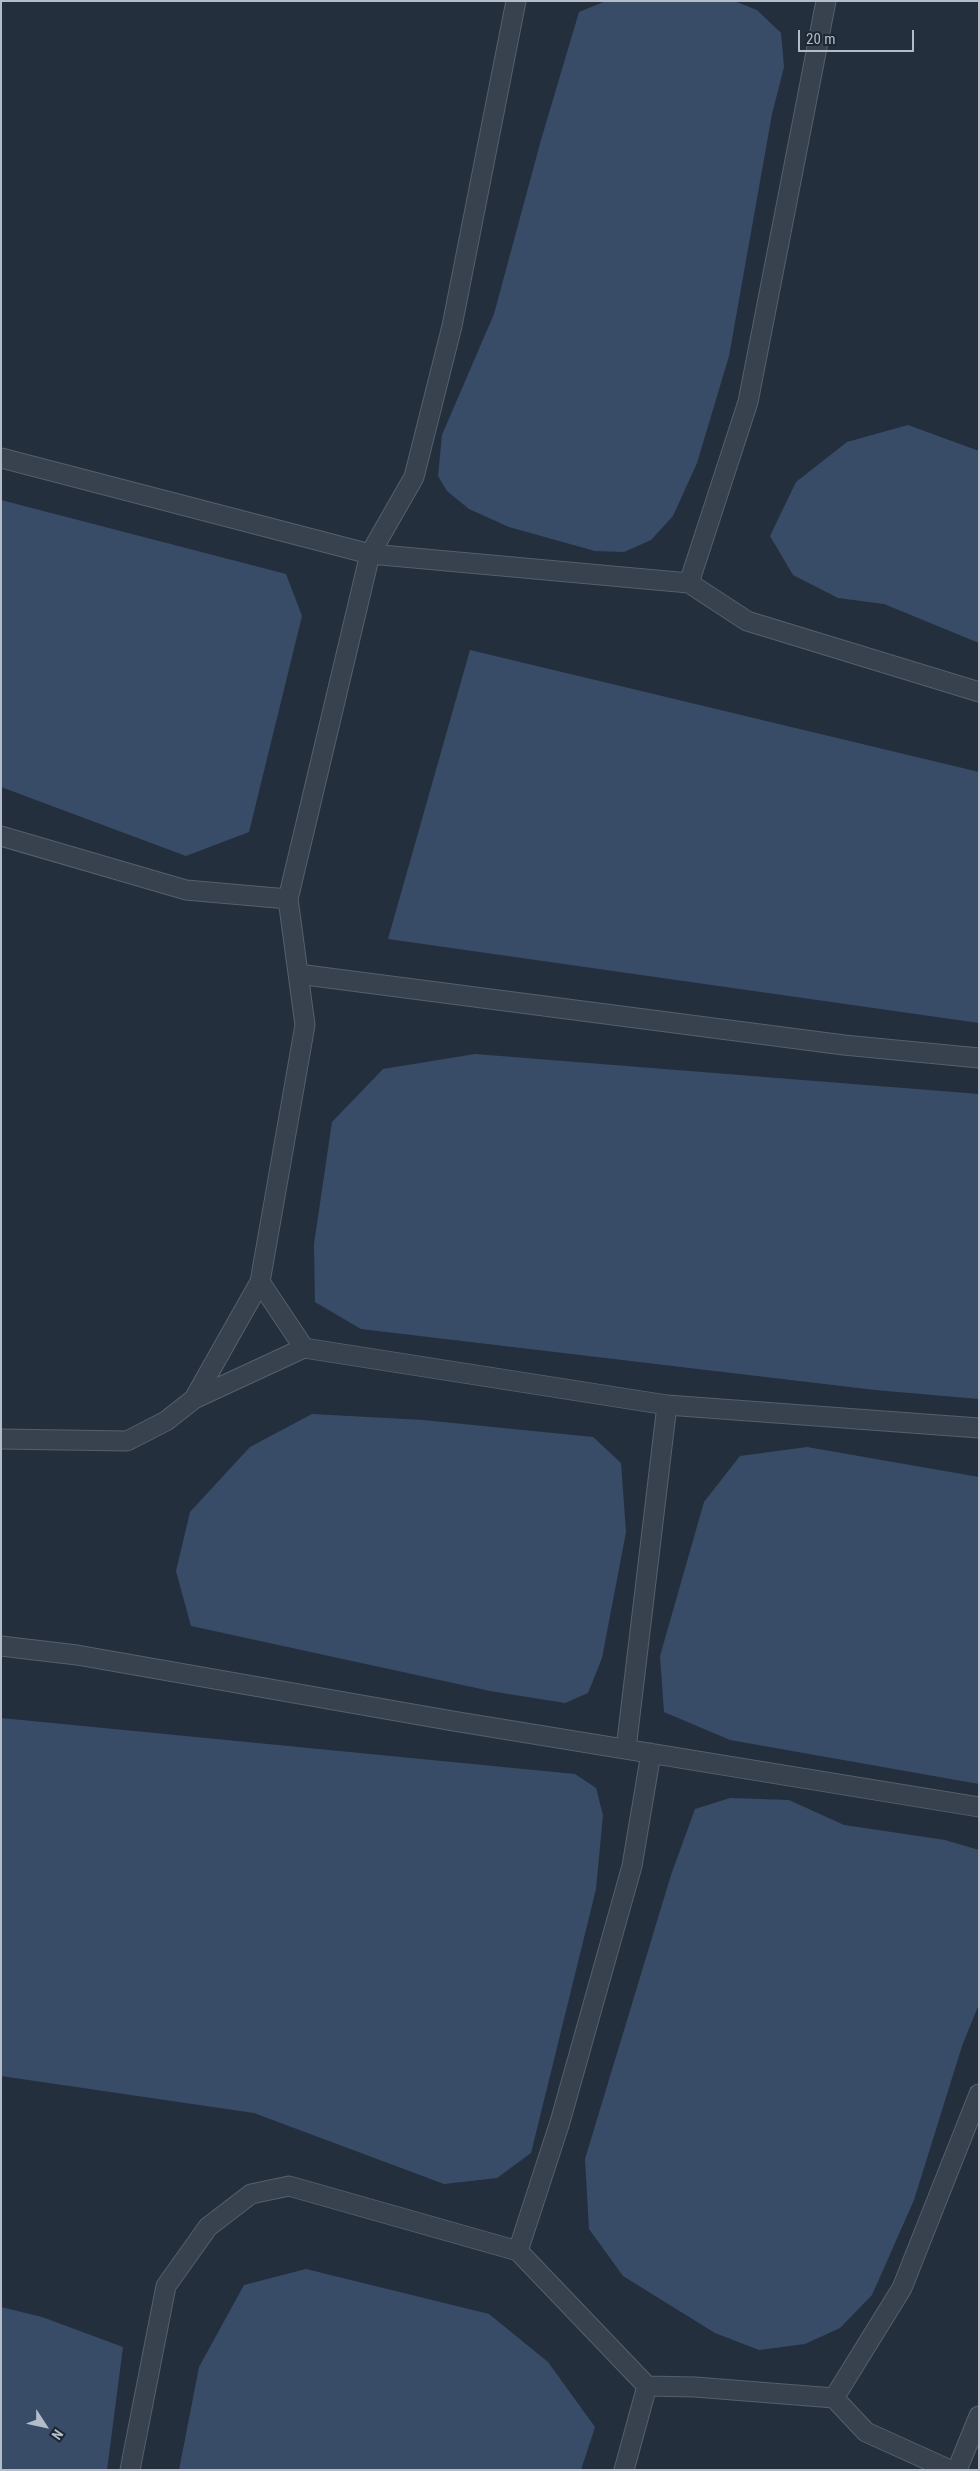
<!DOCTYPE html>
<html>
<head>
<meta charset="utf-8">
<style>
  body { margin:0 }
  #map { position:relative; width:980px; height:2471px; overflow:hidden; background:#242f3e; font-family:"Roboto Condensed",sans-serif }
  canvas { display:block }
  .frame { position:absolute; inset:0; border:2px solid #b4bcc9; pointer-events:none }
  .north { position:absolute; left:20px; top:2401px; width:50px; height:50px; -webkit-text-stroke:4px #1d2633; paint-order:stroke; rotate:125deg; font-size:14px; font-weight:700; line-height:20px; text-align:center; color:#b4bcc9 }
  .north::after { content:''; display:block; margin:auto; width:18px; height:22px; background:#b4bcc9; clip-path:polygon(50% 0,100% 100%,50% 72%,0 100%) }
  .scale { position:absolute; left:798px; top:30px; width:116px; height:22px; box-sizing:border-box; border:2px solid #b4bcc9; border-top:0; padding-left:6px; font-size:15px; line-height:18px; white-space:nowrap; color:#b4bcc9; -webkit-text-stroke:4px #1d2633; paint-order:stroke }
</style>
</head>
<body>
<div id="map">
<canvas width="980" height="2471"></canvas>
<div class="frame"></div>
<div class="north">N</div>
<div class="scale">20 m</div>
</div>
<script>
const ctx = document.querySelector('canvas').getContext('2d');
ctx.lineJoin = 'round';
function fill(path, color) {
  ctx.fillStyle = color;
  ctx.fill(path, 'evenodd');
}
function poly(rows) {
  const path = new Path2D();
  for (const r of rows) {
    path.moveTo(r[0], r[1]);
    for (let i = 2; i < r.length; i += 2) path.lineTo(r[i], r[i + 1]);
  }
  return path;
}
function trace(path, color, width, dash) {
  ctx.strokeStyle = color;
  ctx.lineWidth = width;
  ctx.lineCap = dash ? 'butt' : 'round';
  ctx.setLineDash(dash || []);
  ctx.stroke(path);
}
const water = poly([
  [606,1,734,1,757,10,781,33,784,67,772,114,729,356,697,463,673,516,651,540,624,552,595,551,509,527,469,509,447,491,438,476,442,435,494,314,541,140,579,12],
  [908,425,979,451,979,643,884,604,838,598,793,575,770,536,796,482,847,442],
  [1,500,286,574,302,616,249,832,186,856,1,787],
  [470,650,979,772,979,1023,388,939],
  [475,1054,979,1094,979,1399,875,1390,361,1329,315,1302,314,1244,332,1122,383,1069],
  [312,1414,423,1420,593,1437,621,1463,626,1532,602,1658,588,1693,565,1703,490,1691,191,1626,176,1571,190,1512,250,1447],
  [807,1447,979,1477,979,1784,730,1740,664,1712,660,1656,704,1502,740,1456],
  [1,1718,575,1774,596,1788,603,1815,596,1889,531,2153,497,2178,444,2184,254,2113,1,2076],
  [730,1798,789,1800,844,1825,945,1840,979,1850,979,2004,962,2046,914,2200,872,2295,840,2328,805,2344,759,2350,715,2333,623,2276,589,2229,585,2159,671,1875,695,1809],
  [306,2269,489,2314,548,2362,595,2427,581,2470,179,2470,199,2367,244,2285],
  [1,2307,42,2317,123,2347,107,2470,1,2470]
]);
const lane = poly([
  [1,458,370,554,689,583,747,621,979,692],
  [689,583,748,402,826,1],
  [1,836,186,890,288,899],
  [298,974,844,1045,979,1058],
  [260,1282,304,1348],
  [194,1399,304,1348,667,1405,979,1428],
  [1,1439,127,1441,166,1421,194,1399,260,1282,305,1025,288,899,370,554,414,477,452,326,516,1],
  [1,1646,77,1655,453,1721,979,1807],
  [626,1749,667,1405],
  [647,2386,695,2387,834,2398,902,2288,979,2094],
  [834,2398,866,2432,950,2470],
  [130,2470,166,2286,208,2227,251,2194,289,2186,518,2251],
  [624,2470,647,2386,518,2251,560,2122,632,1866,651,1753],
  [957,2470,979,2416]
]);
fill(water, '#394c67');
trace(lane, '#565f6c', 21);
trace(lane, '#38414e', 19);
</script>
</body>
</html>
